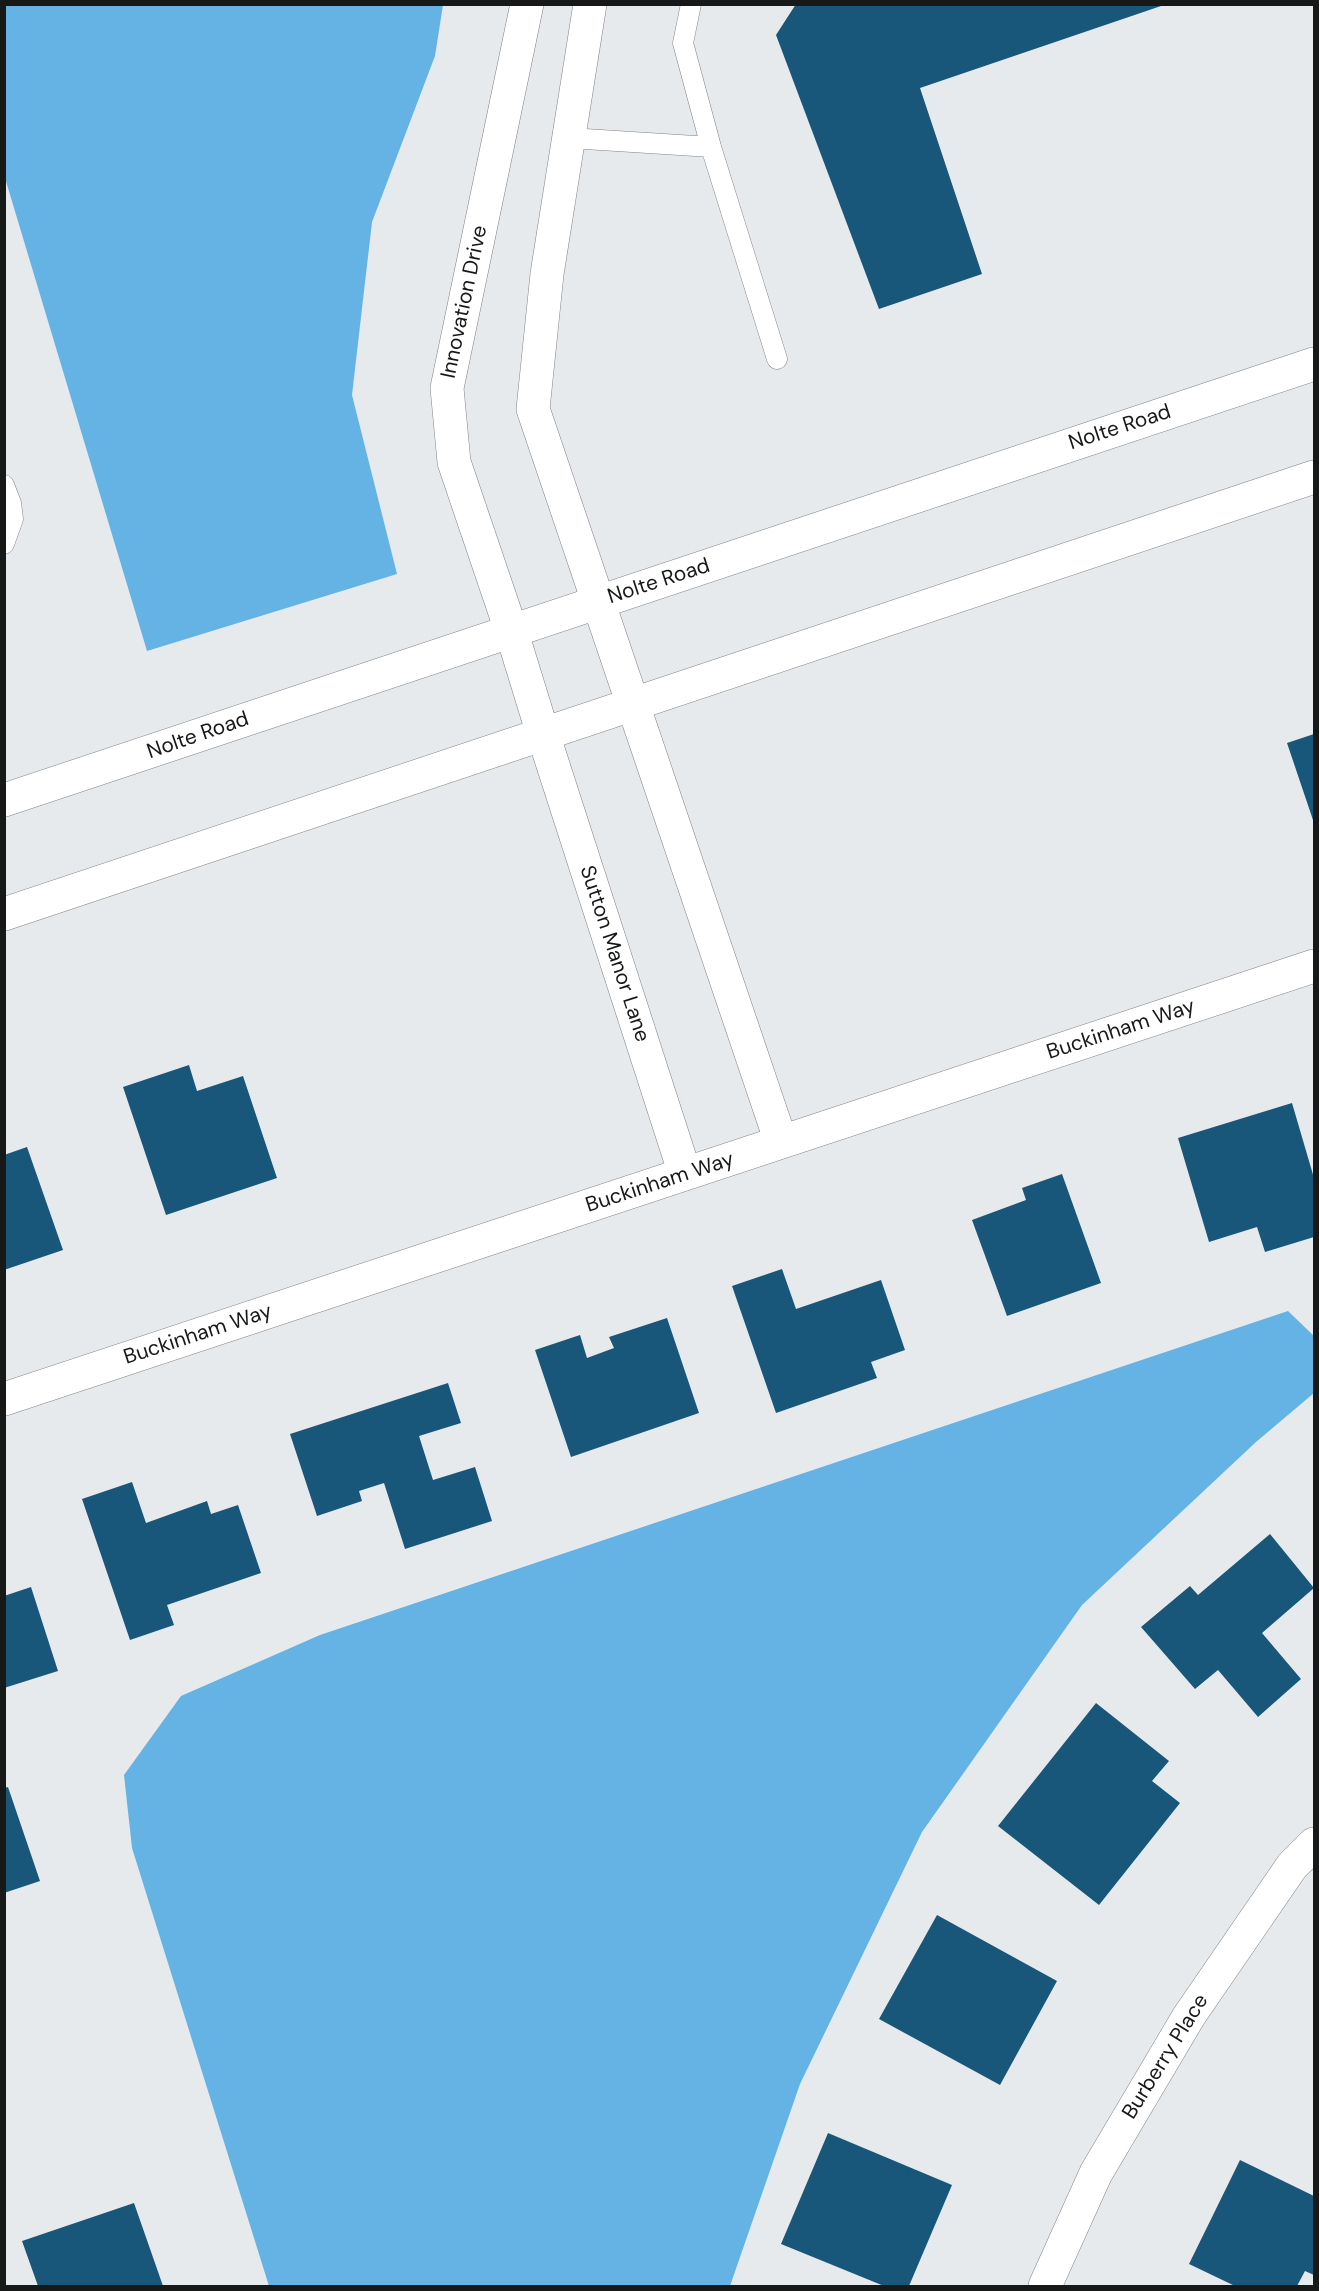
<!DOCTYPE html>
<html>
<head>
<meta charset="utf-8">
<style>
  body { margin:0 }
  #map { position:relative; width:1319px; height:2291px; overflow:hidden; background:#e7eaec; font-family:"DM Sans",sans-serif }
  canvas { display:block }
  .frame { position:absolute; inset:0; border:6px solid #171919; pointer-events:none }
</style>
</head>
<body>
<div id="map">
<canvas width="1319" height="2291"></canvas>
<div class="frame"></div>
</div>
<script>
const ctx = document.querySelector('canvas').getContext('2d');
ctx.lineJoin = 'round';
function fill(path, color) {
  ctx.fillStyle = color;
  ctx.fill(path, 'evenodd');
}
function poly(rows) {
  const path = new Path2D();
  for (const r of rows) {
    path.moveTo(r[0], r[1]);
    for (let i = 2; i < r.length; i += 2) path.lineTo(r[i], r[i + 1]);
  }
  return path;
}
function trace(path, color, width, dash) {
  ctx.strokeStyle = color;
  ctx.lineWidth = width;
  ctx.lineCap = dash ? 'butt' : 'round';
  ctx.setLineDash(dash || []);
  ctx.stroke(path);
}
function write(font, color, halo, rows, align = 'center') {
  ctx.font = font + ' "DM Sans",sans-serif';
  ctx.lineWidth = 6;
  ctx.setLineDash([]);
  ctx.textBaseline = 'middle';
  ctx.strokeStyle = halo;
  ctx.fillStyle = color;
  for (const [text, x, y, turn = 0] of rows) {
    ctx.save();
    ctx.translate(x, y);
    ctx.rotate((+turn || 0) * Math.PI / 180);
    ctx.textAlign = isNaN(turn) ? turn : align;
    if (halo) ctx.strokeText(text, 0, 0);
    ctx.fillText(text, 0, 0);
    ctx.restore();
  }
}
const water = poly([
  [4,5,443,5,435,56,372,222,352,395,397,574,147,651,5,178],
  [1288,1311,1314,1336,1314,1393,1256,1442,1082,1605,922,1832,800,2084,730,2286,269,2286,132,1848,124,1775,181,1696,320,1635]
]);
const building = poly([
  [796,4,1164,4,1164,5,920,88,982,274,879,309,776,35],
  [1314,734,1314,823,1287,743],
  [189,1065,197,1091,243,1076,277,1178,166,1215,123,1087],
  [1292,1103,1314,1178,1314,1237,1265,1252,1257,1227,1209,1242,1178,1138],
  [27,1147,63,1250,4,1270,4,1155],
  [1062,1174,1101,1283,1007,1316,972,1220,1026,1200,1022,1188],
  [782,1269,796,1309,881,1280,905,1350,871,1362,877,1378,776,1413,732,1286],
  [667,1318,699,1413,571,1457,535,1350,580,1335,587,1358,614,1348,609,1337],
  [448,1383,461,1423,419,1436,433,1480,475,1467,492,1521,405,1549,384,1483,359,1491,362,1501,317,1516,290,1434],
  [132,1482,146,1523,207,1501,211,1514,238,1505,261,1573,167,1605,174,1625,130,1640,82,1499],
  [1270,1534,1314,1588,1262,1633,1301,1679,1258,1717,1218,1670,1195,1689,1141,1627,1190,1586,1198,1595],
  [31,1587,58,1671,4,1688,4,1596],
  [1096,1703,1169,1761,1152,1781,1180,1803,1099,1905,998,1826],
  [8,1787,40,1881,4,1893,4,1788],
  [937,1915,1057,1981,1000,2085,879,2019],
  [828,2133,952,2185,909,2286,884,2286,781,2244],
  [1240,2160,1314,2196,1314,2275,1305,2271,1297,2286,1235,2286,1189,2264],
  [134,2203,163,2286,38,2286,22,2241]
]);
const lane = poly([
  [691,4,683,43,711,147,777,359],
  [569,138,711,147],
  [4,485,11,503,13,519,4,544]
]);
const street = poly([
  [527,4,447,388,454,462,511,630,543,734,685,1174],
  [590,4,547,274,533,409,781,1142],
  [4,1399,1314,966],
  [1045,2286,1096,2173,1189,2016,1292,1866,1314,1844]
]);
const secondary = poly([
  [4,800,1314,364],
  [4,914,1314,477]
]);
const streetNames = [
  ["Innovation Drive",465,302,-78],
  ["Nolte Road",1120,428,-18],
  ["Nolte Road",659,582,-18],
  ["Nolte Road",198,736,-19],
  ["Sutton Manor Lane",614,954,72],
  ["Buckinham Way",1121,1030,-18],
  ["Buckinham Way",660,1183,-18],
  ["Buckinham Way",198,1335,-18],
  ["Burberry Place",1166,2057,-58]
];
fill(water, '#65b2e4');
fill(building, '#19577a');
trace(lane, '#818486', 21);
trace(street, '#818486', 34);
trace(secondary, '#818486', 34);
trace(lane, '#fff', 20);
trace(street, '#fff', 33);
trace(secondary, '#fff', 33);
write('21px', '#171919', '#fff', streetNames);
</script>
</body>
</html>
